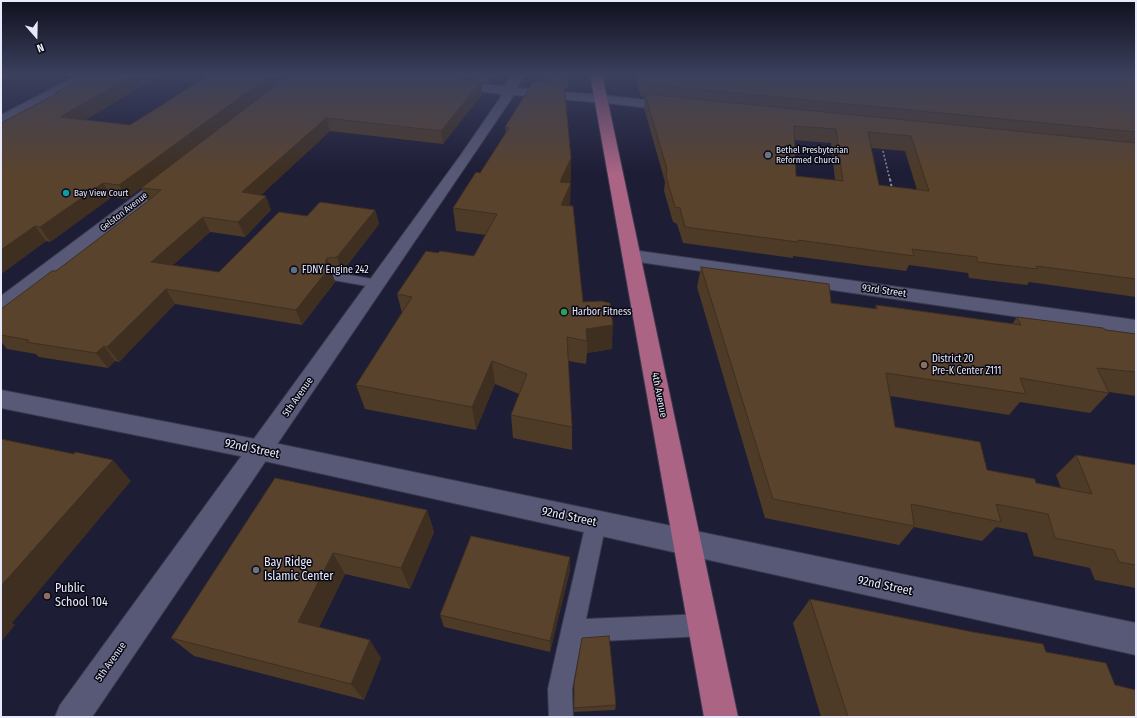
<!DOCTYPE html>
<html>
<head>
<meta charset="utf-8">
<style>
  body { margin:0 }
  #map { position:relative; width:1137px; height:718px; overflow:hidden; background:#1e1d36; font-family:"Fira Sans Condensed",sans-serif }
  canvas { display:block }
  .frame { position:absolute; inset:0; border:2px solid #e8e9fb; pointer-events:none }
  .north { position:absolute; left:16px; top:16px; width:40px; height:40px; -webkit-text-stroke:3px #090914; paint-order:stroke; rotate:160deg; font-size:11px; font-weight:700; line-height:16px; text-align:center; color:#e8e9fb }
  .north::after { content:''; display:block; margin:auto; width:14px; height:18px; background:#e8e9fb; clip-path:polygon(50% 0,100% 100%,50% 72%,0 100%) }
</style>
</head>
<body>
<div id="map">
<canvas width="1137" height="718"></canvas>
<div class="frame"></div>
<div class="north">N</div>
</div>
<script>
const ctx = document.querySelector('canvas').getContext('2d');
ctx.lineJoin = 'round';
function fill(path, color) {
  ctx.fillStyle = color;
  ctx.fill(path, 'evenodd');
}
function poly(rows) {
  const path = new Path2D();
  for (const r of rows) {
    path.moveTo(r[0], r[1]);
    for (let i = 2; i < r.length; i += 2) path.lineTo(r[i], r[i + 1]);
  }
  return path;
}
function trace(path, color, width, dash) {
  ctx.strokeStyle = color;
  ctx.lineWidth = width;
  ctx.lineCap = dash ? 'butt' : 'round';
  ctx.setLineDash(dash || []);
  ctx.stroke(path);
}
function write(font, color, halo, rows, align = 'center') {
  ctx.font = font + ' "Fira Sans Condensed",sans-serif';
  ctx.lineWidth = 3;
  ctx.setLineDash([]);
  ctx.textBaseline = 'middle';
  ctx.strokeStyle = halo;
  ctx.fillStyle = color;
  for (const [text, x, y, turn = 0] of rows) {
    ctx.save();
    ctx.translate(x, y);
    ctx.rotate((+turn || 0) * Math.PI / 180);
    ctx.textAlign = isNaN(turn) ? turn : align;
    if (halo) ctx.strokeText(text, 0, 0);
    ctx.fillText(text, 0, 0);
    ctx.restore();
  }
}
const green = poly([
  [547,74,567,74,569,88,540,85]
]);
const pathFar1 = poly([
  [882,147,890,180]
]);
const path = poly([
  [890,179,892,189]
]);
const lane = poly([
  [338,273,378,280,383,281,385,284,383,287,378,288,333,280,331,277,333,274,338,273],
  [596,514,603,517,606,523,586,619,704,614,712,617,715,625,712,633,704,636,581,642,572,689,573,717,549,717,548,689,561,631,586,523,589,517,596,514]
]);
const street = poly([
  [80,74,95,74,93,77,6,124,1,125,1,115,80,74],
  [453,81,510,87,515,88,516,91,515,94,510,95,449,88,447,85,449,82,453,81],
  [602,95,674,103,679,104,681,107,679,110,674,111,597,102,595,99,597,96,602,95],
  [170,172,176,174,178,177,176,180,8,311,1,313,1,296,164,174,170,172],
  [632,250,1136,320,1136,334,625,260,623,256,625,252,632,250],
  [1,390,260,440,1136,623,1136,655,260,460,1,408,1,390]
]);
const secondary = poly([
  [513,74,525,74,517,88,602,95,607,96,609,99,607,102,602,103,514,95,92,717,55,717,60,705,460,156,500,98,506,83,513,74]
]);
const primary = poly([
  [590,74,602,74,738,717,704,717,590,74]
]);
const wall = poly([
  [88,74,162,74,85,120,130,125,418,75,418,74,497,74,490,83,481,83,482,94,443,144,330,131,261,195,271,210,245,237,210,232,173,265,219,272,307,216,375,210,379,224,342,272,332,273,335,282,302,325,175,304,119,362,115,361,108,368,39,357,36,354,7,349,1,342,1,309,56,271,148,201,141,188,127,199,112,197,50,242,46,241,1,274,56,94,55,93],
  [634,74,1136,74,1136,297,1029,282,1027,285,969,278,968,273,909,265,906,271,793,256,793,258,683,243,677,224,673,222,664,191,665,182,644,108,645,98,641,97],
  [794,140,831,143,835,180,796,176],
  [871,148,905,151,917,190,879,185],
  [533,82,571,158,571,180,569,183,570,206,583,302,612,349,587,353,586,364,568,361,572,427,572,450,513,438,511,415,519,394,495,384,476,430,365,409,356,385,402,313,397,294,438,253,474,256,486,235,456,231,453,208,480,173,506,133,505,127],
  [701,267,831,303,875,309,876,305,1012,324,1017,317,1136,334,1136,396,1109,392,1109,393,1090,413,1020,402,1009,415,890,396,895,427,987,470,1036,483,1061,488,1056,475,1076,455,1136,465,1136,588,1095,580,1090,568,1034,556,1027,533,996,527,982,541,914,527,899,545,765,518,697,287],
  [275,478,427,510,434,532,410,589,345,574,319,627,381,658,364,700,194,656,171,638],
  [570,570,550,652,444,627,440,615],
  [810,599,1046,652,1115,685,1136,717,821,717,793,623],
  [574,689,616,705,615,710,574,712]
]);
const shadedWall = poly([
  [1,74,14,74,1,80],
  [135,74,162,74,68,130,60,117],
  [272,74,293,74,127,199,119,185],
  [489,74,497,74,490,83],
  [481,81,482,94,443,144,441,131],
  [326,118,330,131,248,207,242,192],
  [571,158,571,180,560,204,560,182],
  [103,183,112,197,50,242,40,227],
  [571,183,570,206,561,205],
  [266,196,271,210,245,237,238,222],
  [375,210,379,224,342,272,337,257],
  [203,217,210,232,160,277,151,262],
  [35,226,46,241,1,274,1,250],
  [327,258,335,282,302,325,296,310,325,263],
  [166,289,175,304,119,362,107,347],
  [613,325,612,349,587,353,587,341,586,329],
  [104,346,115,361,108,368,96,353],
  [492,361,495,384,476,430,472,407],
  [113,460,131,481,12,623,15,625,1,642,1,586],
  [427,510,434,532,410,589,401,568],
  [333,553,345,574,313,640,298,622],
  [570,557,570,570,550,652,550,641],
  [370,640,381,658,364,700,351,684]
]);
const building = poly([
  [89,74,135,74,60,117,130,125,211,74,272,74,119,185,103,183,40,227,35,226,1,250,1,123,58,93,55,93,89,74],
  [291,74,412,74,481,81,441,131,326,118,242,192,266,196,238,222,203,217,151,262,219,272,279,212,307,216,320,202,375,210,337,257,327,258,325,263,330,267,296,310,166,289,107,347,104,346,96,353,26,342,29,340,1,335,1,309,52,271,56,271,147,202,161,190,141,188,291,74],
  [639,74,1136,74,1136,132,642,84,639,74],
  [533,82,564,85,571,158,560,182,571,183,561,205,573,206,583,302,601,301,610,303,613,325,586,329,587,341,567,337,572,427,511,415,527,374,492,361,472,407,356,385,412,297,397,294,426,251,438,253,440,251,474,256,497,214,453,208,476,172,480,173,509,128,505,127,533,82],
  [645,94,1136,143,1136,279,1036,266,1038,269,978,262,977,257,912,249,914,256,798,240,798,242,685,227,680,208,675,207,666,176,667,169,645,94],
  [794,126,836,129,843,181,796,176,794,126],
  [868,132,911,136,929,191,879,185,868,132],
  [701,267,829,284,831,303,877,309,876,305,1021,325,1017,317,1103,328,1106,330,1136,334,1136,372,1097,368,1109,393,1020,378,1026,394,886,373,895,427,980,442,987,470,1035,479,1036,483,1092,494,1076,455,1136,465,1136,565,1119,562,1114,550,1055,538,1048,514,996,504,1001,522,911,504,914,526,773,499,701,267],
  [1,439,74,454,75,452,113,460,1,586,1,439],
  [275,478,427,510,401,568,333,553,298,622,370,640,351,684,171,638,275,478],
  [471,536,570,557,550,641,440,615,471,536],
  [810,599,973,632,1043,644,1046,652,1106,663,1115,685,1136,690,1136,717,848,717,810,599],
  [609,636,616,705,574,708,574,684,582,638,609,636]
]);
const markers = [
  [768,155,4,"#6b7280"],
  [66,193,4,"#0f9aa8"],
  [294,270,4,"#5c6f8a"],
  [564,312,4,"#2e9e5b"],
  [924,365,4,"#8d6e63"],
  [256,570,4,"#6b7280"],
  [47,596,4,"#8d6e63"]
];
const farPoinames = [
  ["Bethel Presbyterian",776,150],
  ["Reformed Church",776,160],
  ["Bay View Court",74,193]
];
const farStreetnames = [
  ["Gelston Avenue",124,212,-38]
];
const poiNames = [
  ["FDNY Engine 242",302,270],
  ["Harbor Fitness",572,312],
  ["District 20",932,359],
  ["Pre-K Center Z111",932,371]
];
const streetNames = [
  ["93rd Street",884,291,8],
  ["4th Avenue",659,395,79],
  ["5th Avenue",298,397,-55],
  ["5th Avenue",111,662,-55]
];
const nearStreetnames = [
  ["92nd Street",252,449,12],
  ["92nd Street",569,517,12],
  ["92nd Street",885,586,12]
];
const nearPoinames = [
  ["Bay Ridge",264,563],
  ["Islamic Center",264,577],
  ["Public",55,589],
  ["School 104",55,603]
];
fill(green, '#3a482a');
trace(lane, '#39394e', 2);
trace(street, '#39394e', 2);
trace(secondary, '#39394e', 2);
trace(primary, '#39394e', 2);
trace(pathFar1, '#8c8ca1', 1.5, [2, 2]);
trace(path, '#8c8ca1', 2, [2.5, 2.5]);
fill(lane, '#585976');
fill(street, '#585976');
fill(secondary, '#585976');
fill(primary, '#ab6484');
fill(wall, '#4d3a27');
fill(shadedWall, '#3f2f20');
fill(building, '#5a432d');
trace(building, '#3f2f20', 1);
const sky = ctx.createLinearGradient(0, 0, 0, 174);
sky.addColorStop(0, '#10101e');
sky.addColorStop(0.43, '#3b405d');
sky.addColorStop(1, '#3b405d00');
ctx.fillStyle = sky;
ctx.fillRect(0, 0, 1137, 174);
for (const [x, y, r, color] of markers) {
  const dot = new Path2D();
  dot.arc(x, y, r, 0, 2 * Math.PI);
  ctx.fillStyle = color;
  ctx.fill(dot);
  trace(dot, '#090914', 1.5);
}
write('9px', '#e8e9fb', '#090914', farPoinames, 'left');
write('9px', '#e8e9fb', '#090914', farStreetnames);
write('10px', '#e8e9fb', '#090914', poiNames, 'left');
write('10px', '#e8e9fb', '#090914', streetNames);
write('12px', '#e8e9fb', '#090914', nearStreetnames);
write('12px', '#e8e9fb', '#090914', nearPoinames, 'left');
</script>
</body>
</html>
